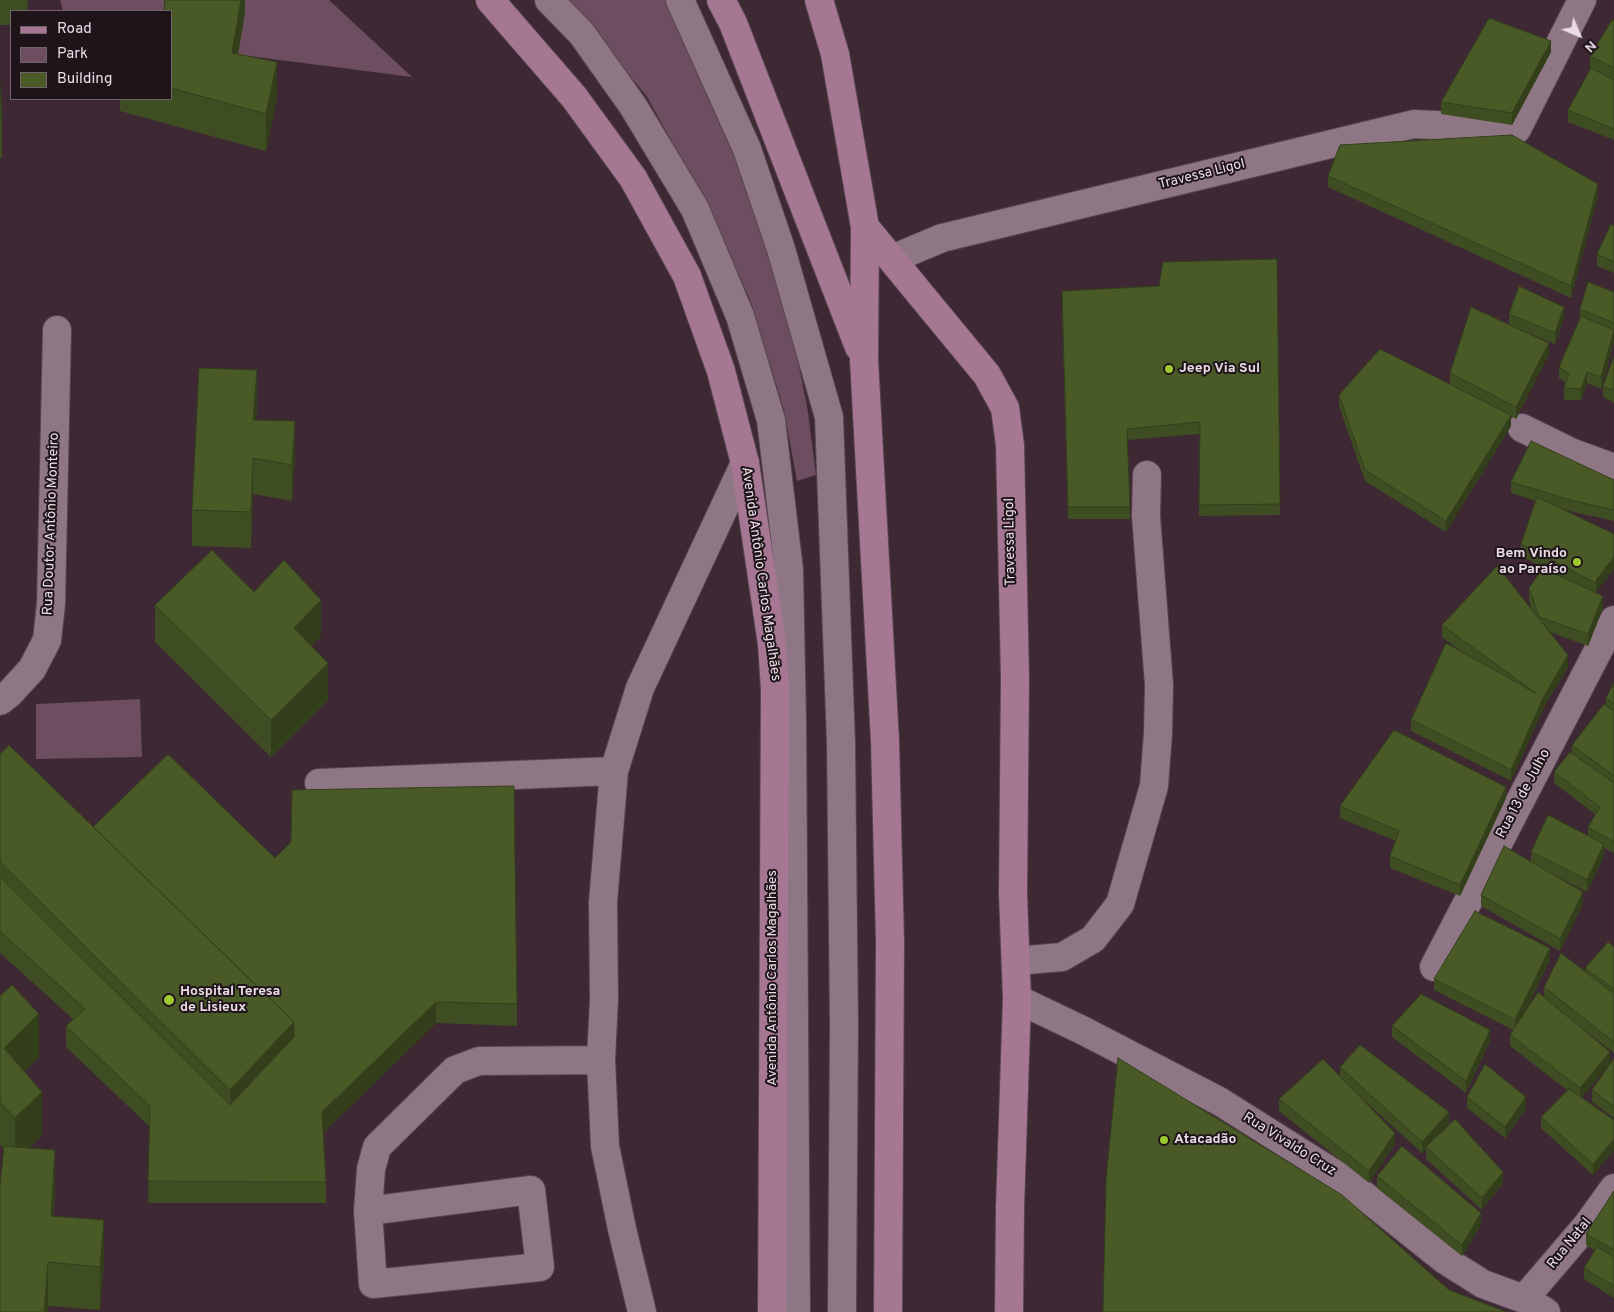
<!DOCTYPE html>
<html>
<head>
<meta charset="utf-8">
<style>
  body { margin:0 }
  #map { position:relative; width:1614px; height:1312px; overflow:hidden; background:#3d2834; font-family:Overpass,sans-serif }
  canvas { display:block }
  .legend { position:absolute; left:10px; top:10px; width:162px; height:90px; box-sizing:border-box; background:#1e141a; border:1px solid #70646b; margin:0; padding:6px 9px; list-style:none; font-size:15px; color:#ebdde5 }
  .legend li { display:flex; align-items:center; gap:10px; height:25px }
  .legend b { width:25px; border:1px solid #70646b }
  .north { position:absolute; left:1554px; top:10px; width:50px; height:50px; -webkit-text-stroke:4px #1e141a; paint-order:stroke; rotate:135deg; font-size:14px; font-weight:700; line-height:20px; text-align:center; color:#ebdde5 }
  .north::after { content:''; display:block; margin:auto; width:18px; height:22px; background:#ebdde5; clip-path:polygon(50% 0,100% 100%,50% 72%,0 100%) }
</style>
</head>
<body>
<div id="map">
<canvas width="1614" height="1312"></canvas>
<ul class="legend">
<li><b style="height:6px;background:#a67792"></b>Road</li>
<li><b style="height:14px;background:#6d4d60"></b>Park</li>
<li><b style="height:14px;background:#495a27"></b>Building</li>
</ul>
<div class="north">N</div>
</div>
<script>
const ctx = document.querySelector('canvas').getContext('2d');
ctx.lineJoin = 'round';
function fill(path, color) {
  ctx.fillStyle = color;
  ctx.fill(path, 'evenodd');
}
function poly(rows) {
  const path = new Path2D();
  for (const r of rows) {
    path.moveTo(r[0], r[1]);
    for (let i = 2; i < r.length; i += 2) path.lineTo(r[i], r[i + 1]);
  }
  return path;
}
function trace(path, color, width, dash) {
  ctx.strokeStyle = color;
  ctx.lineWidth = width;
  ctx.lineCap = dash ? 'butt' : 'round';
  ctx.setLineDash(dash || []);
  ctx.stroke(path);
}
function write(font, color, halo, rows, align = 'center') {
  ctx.font = font + ' Overpass,sans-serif';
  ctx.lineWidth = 4;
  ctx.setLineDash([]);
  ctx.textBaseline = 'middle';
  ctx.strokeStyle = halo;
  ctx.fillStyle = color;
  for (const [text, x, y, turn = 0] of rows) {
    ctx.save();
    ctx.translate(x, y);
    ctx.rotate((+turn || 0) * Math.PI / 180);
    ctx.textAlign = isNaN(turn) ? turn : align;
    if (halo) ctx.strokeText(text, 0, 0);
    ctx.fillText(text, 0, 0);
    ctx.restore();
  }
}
const green = poly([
  [60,0,329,0,412,77,171,46,171,11,63,11],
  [565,0,667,0,758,156,808,412,816,475,797,481,784,410,750,300,711,213,646,95],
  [140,699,142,757,36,759,36,704]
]);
const minor = poly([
  [549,0,582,34,633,106,695,209,740,316,771,420,789,570,792,720,796,1312],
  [680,0,747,149,781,249,829,417,841,743,844,1025,842,1312],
  [892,259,942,238,1414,124,1517,129,1582,0],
  [1522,428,1573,453,1614,468],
  [0,701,9,694,32,669,47,640,51,604,57,330],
  [319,783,614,771],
  [1016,961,1062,957,1093,939,1120,904,1154,786,1158,733,1159,685,1146,516,1147,475],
  [1434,967,1614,620],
  [1017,999,1084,1031,1219,1101,1346,1181,1445,1260,1483,1284,1524,1299,1546,1312],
  [368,1211,531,1190,540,1267,373,1284,368,1211,371,1169,377,1147,455,1070,479,1061,601,1060],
  [1524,1299,1588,1224,1614,1188],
  [642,1312,622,1229,605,1146,601,1060,604,999,603,902,614,771,640,688,745,463]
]);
const major = poly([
  [490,0,574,97,633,178,687,276,721,371,745,463,772,644,775,689,772,1312],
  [721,0,733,23,859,347],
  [819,0,835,54,865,227,864,360,885,741,890,942,888,1312],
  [865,227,987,375,1005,408,1010,445,1015,679,1013,894,1017,999,1010,1207,1009,1312]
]);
const wall = poly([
  [0,0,28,0,27,11,11,11,11,25,0,25],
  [241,0,245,0,245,12,238,54,277,98,266,151,120,111,120,99,171,99,171,11],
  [1614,20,1614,140,1568,122,1568,110,1591,69,1590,68,1590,56],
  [1551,52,1512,125,1441,114,1441,102],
  [0,83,2,117,2,158,0,158],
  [1328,176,1598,196,1571,298,1328,187],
  [1614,226,1614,273,1597,266,1597,254],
  [1277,259,1280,515,1199,516,1200,434,1127,440,1130,519,1068,519,1062,302,1159,286],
  [1614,292,1614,341,1601,389,1587,383,1581,400,1564,400,1564,388,1566,383,1559,378,1559,367,1580,319,1580,309],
  [1509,314,1564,318,1555,344,1518,329,1549,354,1516,419,1511,416,1511,426,1446,532,1365,481,1339,406,1339,395,1450,384,1450,373,1509,325],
  [1614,356,1614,403,1603,397,1603,386],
  [257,406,256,420,295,458,292,501,253,494,251,548,192,546,192,510],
  [1614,480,1614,521,1574,512,1562,509,1614,534,1596,593,1603,608,1588,646,1550,632,1568,667,1543,709,1511,781,1411,731,1411,720,1465,654,1442,637,1442,625,1532,610,1529,600,1529,588,1576,584,1521,556,1521,544,1536,501,1511,493,1511,482],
  [254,592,321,636,311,646,328,700,271,757,155,642,155,605],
  [1614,683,1614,853,1604,848,1604,856,1587,892,1552,874,1583,904,1560,951,1481,906,1481,895,1531,862,1531,852,1588,836,1588,827,1596,815,1554,783,1554,772,1572,754,1572,745,1606,705,1606,698],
  [0,754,93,827,275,858,517,1004,517,1026,436,1023,323,1133,326,1182,326,1203,148,1203,150,1127,66,1047,66,1026,73,1019,0,953],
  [1506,798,1460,896,1390,868,1390,856,1396,841,1340,818,1340,806],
  [1614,947,1614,1053,1576,1024,1610,1063,1582,1097,1614,1120,1614,1150,1593,1175,1541,1128,1541,1117,1567,1090,1510,1046,1510,1035,1513,1030,1434,990,1434,979,1550,960,1524,1014,1544,997,1544,987,1585,972,1585,968],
  [0,996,39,1057,24,1071,42,1135,29,1148,55,1193,53,1216,104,1263,100,1310,48,1306,48,1312,0,1312,4,1149,0,1145],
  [1392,1026,1490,1041,1466,1093,1392,1037],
  [1614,1058,1614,1118,1592,1102,1592,1090],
  [1340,1067,1449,1123,1437,1136,1503,1183,1482,1210,1426,1159,1426,1149,1422,1153,1348,1086,1395,1144,1369,1183,1279,1111,1279,1099,1340,1077],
  [1467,1097,1526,1109,1505,1138,1467,1108],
  [1377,1176,1481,1225,1462,1256,1377,1188],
  [1614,1191,1614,1298,1584,1279,1584,1268,1595,1251,1586,1245,1586,1234]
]);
const shadedWall = poly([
  [241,0,245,0,245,12,232,89,232,53],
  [1551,41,1551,52,1512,125,1512,113],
  [277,62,277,98,266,151,266,114],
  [1598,184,1598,196,1571,298,1571,286],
  [1564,307,1564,318,1555,344,1555,333],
  [1614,330,1614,341,1601,389,1601,377],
  [1549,343,1549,354,1516,419,1516,407],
  [257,370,257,406,253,456,253,420],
  [1587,372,1587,383,1581,400,1581,389],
  [1511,415,1511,426,1446,532,1446,521],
  [295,421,295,458,292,501,292,465],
  [253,458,253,494,251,548,251,512],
  [1614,557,1614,569,1597,591,1596,594,1596,583,1597,579],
  [1603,596,1603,608,1588,646,1588,634],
  [321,600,321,636,294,664,294,628],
  [1568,655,1568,667,1543,709,1511,781,1511,770,1543,698],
  [328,663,328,700,271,757,271,720],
  [1506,787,1506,798,1460,896,1460,885],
  [1604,844,1604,856,1587,892,1587,880],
  [1583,892,1583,904,1560,951,1560,939],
  [1550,948,1550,960,1515,1032,1515,1020],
  [436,1002,436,1023,322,1134,322,1112],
  [39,1014,39,1057,4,1091,4,1048],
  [294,1022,294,1058,230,1126,230,1090],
  [1490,1030,1490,1041,1466,1093,1466,1081],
  [1610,1052,1610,1063,1580,1100,1580,1088],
  [42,1092,42,1135,15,1161,15,1118],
  [1526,1097,1526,1109,1505,1138,1505,1127],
  [1449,1112,1449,1123,1427,1148,1426,1147,1426,1149,1422,1153,1422,1142],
  [1395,1133,1395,1144,1369,1183,1369,1171],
  [1614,1139,1614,1150,1593,1175,1593,1164],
  [55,1150,55,1193,51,1259,51,1216],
  [1503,1172,1503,1183,1482,1210,1482,1198],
  [1481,1213,1481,1225,1462,1256,1462,1245],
  [104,1220,104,1263,100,1310,100,1267],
  [48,1262,48,1312,44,1312]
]);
const building = poly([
  [165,0,241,0,232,53,277,62,266,114,171,88,171,11,164,11,165,0],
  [1489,18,1551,41,1512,113,1441,102,1489,18],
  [1612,20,1614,20,1614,68,1590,56,1612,20],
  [1591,68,1614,80,1614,129,1568,110,1591,68],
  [0,83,2,117,0,117,0,83],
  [1512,135,1598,184,1571,286,1328,176,1340,145,1512,135],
  [1611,224,1614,226,1614,262,1597,254,1611,224],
  [1277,259,1280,504,1199,505,1200,422,1127,429,1130,507,1068,507,1062,291,1159,286,1163,262,1277,259],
  [1588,282,1614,292,1614,323,1580,309,1588,282],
  [1519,286,1564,307,1555,333,1509,314,1519,286],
  [1471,307,1549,343,1516,407,1450,373,1471,307],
  [1581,316,1614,330,1601,377,1587,372,1581,389,1564,388,1569,374,1559,367,1581,316],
  [1380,349,1511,415,1446,521,1365,470,1339,395,1380,349],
  [1614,356,1614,391,1603,386,1614,356],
  [199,368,257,370,253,420,295,421,292,465,253,458,251,512,192,510,199,368],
  [1531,441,1614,480,1614,510,1574,501,1511,482,1531,441],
  [1537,497,1614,534,1614,557,1597,579,1596,583,1521,544,1537,497],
  [212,550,254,592,284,560,321,600,294,628,328,663,271,720,155,605,212,550],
  [1497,566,1568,655,1543,698,1511,770,1411,720,1446,643,1537,694,1442,625,1497,566],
  [1543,568,1603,596,1588,634,1539,617,1529,588,1543,568],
  [1614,683,1614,704,1606,698,1614,683],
  [1604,704,1614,711,1614,776,1572,745,1604,704],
  [1394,730,1506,787,1460,885,1390,856,1399,831,1340,806,1394,730],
  [9,745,294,1022,230,1090,0,862,0,754,9,745],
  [1570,752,1614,783,1614,842,1588,827,1600,807,1554,772,1570,752],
  [168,754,275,858,291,842,292,790,514,786,517,1004,436,1002,322,1112,326,1182,148,1181,150,1106,66,1026,85,1009,0,931,0,877,230,1105,294,1037,294,1022,93,827,168,754],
  [1548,815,1604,844,1587,880,1531,852,1548,815],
  [1504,846,1583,892,1560,939,1481,895,1504,846],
  [1475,911,1550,948,1515,1020,1434,979,1475,911],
  [1608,942,1614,947,1614,989,1585,968,1608,942],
  [1561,953,1614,994,1614,1042,1544,987,1561,953],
  [12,985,39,1014,4,1048,42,1092,15,1118,0,1102,0,996,12,985],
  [1538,992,1610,1052,1580,1088,1510,1035,1538,992],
  [1421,994,1490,1030,1466,1081,1392,1026,1421,994],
  [1360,1045,1449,1112,1422,1142,1340,1067,1360,1045],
  [1118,1058,1342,1195,1449,1290,1507,1312,1103,1312,1106,1179,1118,1058],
  [1614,1058,1614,1107,1592,1090,1614,1058],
  [1323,1059,1395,1133,1369,1171,1279,1099,1323,1059],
  [1485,1064,1526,1097,1505,1127,1467,1097,1485,1064],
  [1569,1089,1614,1120,1614,1139,1593,1164,1541,1117,1569,1089],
  [1455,1119,1503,1172,1482,1198,1426,1147,1455,1119],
  [4,1146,55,1150,51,1216,104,1220,100,1267,48,1262,44,1312,0,1312,0,1185,4,1146],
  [1402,1146,1481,1213,1462,1245,1377,1176,1402,1146],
  [1614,1191,1614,1250,1586,1234,1614,1191],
  [1597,1247,1614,1257,1614,1286,1584,1268,1597,1247]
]);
const markers = [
  [1169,369,5,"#9fca2d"],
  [1577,562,5,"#9fca2d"],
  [169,1000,6,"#9fca2d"],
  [1164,1140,5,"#9fca2d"]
];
const streetNames = [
  ["Travessa Ligol",1202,175,-14],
  ["Rua Doutor Antônio Monteiro",52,524,-88],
  ["Travessa Ligol",1011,542,-91],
  ["Avenida Antônio Carlos Magalhães",760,574,82],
  ["Rua 13 de Julho",1524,794,-62],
  ["Avenida Antônio Carlos Magalhães",773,978,-90],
  ["Rua Vivaldo Cruz",1289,1145,32],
  ["Rua Natal",1570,1244,-51]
];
const poiNames = [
  ["Jeep Via Sul",1179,369],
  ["Bem Vindo",1567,554,"right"],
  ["ao Paraíso",1567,570,"right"],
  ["Hospital Teresa",180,992],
  ["de Lisieux",180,1008],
  ["Atacadão",1174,1140]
];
fill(green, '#6d4d60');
trace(minor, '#574550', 30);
trace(major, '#574550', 30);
trace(minor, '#8f7684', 28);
trace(major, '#a67792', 28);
fill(wall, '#3f4d22');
fill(shadedWall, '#333f1b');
fill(building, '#495a27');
trace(building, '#333f1b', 1);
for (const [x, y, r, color] of markers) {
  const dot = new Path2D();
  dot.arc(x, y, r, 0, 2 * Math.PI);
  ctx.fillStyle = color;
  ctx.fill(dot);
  trace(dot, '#1e141a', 2);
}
write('14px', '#ebdde5', '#1e141a', streetNames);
write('bold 14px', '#ebdde5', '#1e141a', poiNames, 'left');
</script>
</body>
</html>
